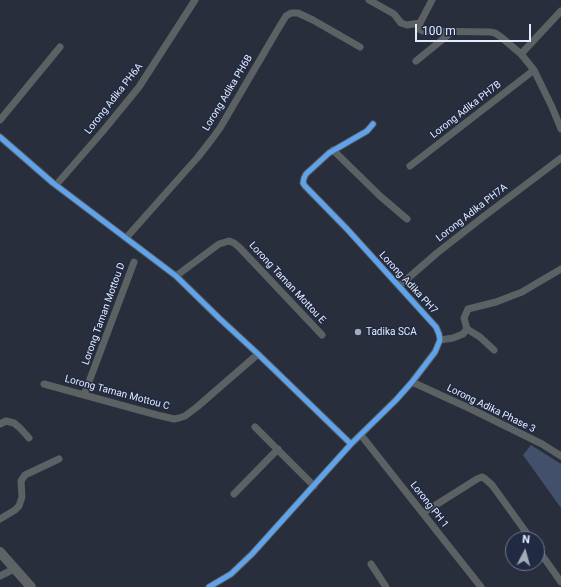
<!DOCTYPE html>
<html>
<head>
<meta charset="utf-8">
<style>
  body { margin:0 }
  #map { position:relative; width:561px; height:587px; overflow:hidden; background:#282e3b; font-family:Roboto,sans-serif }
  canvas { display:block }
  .north { position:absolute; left:505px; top:531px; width:40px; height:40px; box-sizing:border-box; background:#202a43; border:1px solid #6f788d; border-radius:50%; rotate:6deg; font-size:11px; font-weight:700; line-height:16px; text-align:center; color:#e5ecfd }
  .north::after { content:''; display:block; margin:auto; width:14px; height:18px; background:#a3aab9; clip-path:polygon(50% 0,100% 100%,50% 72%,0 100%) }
  .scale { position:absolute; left:415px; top:24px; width:116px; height:18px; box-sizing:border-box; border:2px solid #e5ecfd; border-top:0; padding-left:5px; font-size:12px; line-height:14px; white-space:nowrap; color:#e5ecfd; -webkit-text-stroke:3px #202a43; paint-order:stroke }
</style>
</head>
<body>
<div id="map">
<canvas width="561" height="587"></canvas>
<div class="north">N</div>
<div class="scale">100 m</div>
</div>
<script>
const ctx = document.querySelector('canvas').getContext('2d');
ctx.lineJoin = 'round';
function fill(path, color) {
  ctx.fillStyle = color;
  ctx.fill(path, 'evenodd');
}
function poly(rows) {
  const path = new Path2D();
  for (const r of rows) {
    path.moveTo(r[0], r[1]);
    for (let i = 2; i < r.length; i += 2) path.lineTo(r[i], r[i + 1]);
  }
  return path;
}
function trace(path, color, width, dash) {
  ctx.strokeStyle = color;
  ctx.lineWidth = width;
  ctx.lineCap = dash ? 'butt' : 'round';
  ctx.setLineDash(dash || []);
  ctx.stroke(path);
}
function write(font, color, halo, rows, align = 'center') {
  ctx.font = font + ' Roboto,sans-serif';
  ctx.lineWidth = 3;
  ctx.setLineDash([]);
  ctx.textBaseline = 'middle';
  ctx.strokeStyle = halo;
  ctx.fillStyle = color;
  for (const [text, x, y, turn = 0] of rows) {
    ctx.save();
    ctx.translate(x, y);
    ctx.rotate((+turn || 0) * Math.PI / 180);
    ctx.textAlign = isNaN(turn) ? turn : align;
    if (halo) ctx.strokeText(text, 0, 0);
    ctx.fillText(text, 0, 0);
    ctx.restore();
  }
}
const green = poly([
  [531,445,561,464,561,508,523,455]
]);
const street = poly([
  [369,0,394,14,401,23,407,25,420,23],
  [432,0,420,23,419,29,423,31,490,32,495,33,501,37,521,54,534,70,552,107,561,129],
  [521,54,561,11],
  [416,61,453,31],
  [0,120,60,47],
  [0,137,53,183,176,276,219,318,258,354,351,444,252,554,231,574,209,587],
  [333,150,380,196,407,219],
  [410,166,534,70],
  [56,185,103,131,139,87,195,0],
  [126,238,198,157,212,139,220,128,278,29,286,16,291,13,298,13,313,20,360,47],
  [176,276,219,244,229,241,234,243,239,247,322,335],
  [399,286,437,253,483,217,561,158],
  [440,340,453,338,463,334,467,329],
  [494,350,480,337,467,329,464,318,468,309,496,302,522,292,561,269],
  [412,382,473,410,542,444,561,456],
  [44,384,157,415,174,419,179,418,185,416,197,407,258,354],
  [84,395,134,262],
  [0,424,6,421,14,423,20,428,29,438],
  [255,427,314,486],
  [361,435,481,587],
  [351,444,396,400,412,382,435,352,440,340,439,334,436,327,347,229,305,186,303,183,304,178,306,174,329,153,367,131,373,124],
  [234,494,278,449],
  [423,513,477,479,482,477,484,478,492,485,531,539],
  [0,519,15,510,19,506,22,497,21,481,25,475,59,459],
  [537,548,561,582],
  [371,564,386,587],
  [0,576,14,569]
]);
const secondary = poly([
  [0,552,31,587]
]);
const cycleway = poly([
  [0,137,53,183,176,276,219,318,258,354,351,444,252,554,231,574,209,587],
  [351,444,396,400,412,382,435,352,440,340,439,334,436,327,347,229,305,186,303,183,304,178,306,174,329,153,367,131,373,124]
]);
const markers = [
  [358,332,4,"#a3aab9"]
];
const streetNames = [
  ["Lorong Adika PH6B",228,93,-59],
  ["Lorong Adika PH6A",114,99,-52],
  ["Lorong Adika PH7B",466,110,-38],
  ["Lorong Adika PH7A",472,213,-38],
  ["Lorong Taman Mottou E",287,283,47],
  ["Lorong Adika PH7",408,283,47],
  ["Lorong Taman Mottou D",104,314,-70],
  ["Lorong Taman Mottou C",117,393,15],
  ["Lorong Adika Phase 3",491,409,26],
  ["Lorong PH 1",429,505,52]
];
const poiNames = [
  ["Tadika SCA",366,332]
];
fill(green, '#43506b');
trace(street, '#5c6163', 7);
trace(secondary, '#5e6465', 10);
trace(cycleway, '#60a3ed', 5);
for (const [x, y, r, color] of markers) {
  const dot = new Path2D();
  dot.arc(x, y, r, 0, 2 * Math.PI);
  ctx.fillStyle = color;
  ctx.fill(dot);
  trace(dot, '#202a43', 1.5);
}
write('10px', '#e5ecfd', '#202a43', streetNames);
write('10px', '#e5ecfd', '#202a43', poiNames, 'left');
</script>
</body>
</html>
